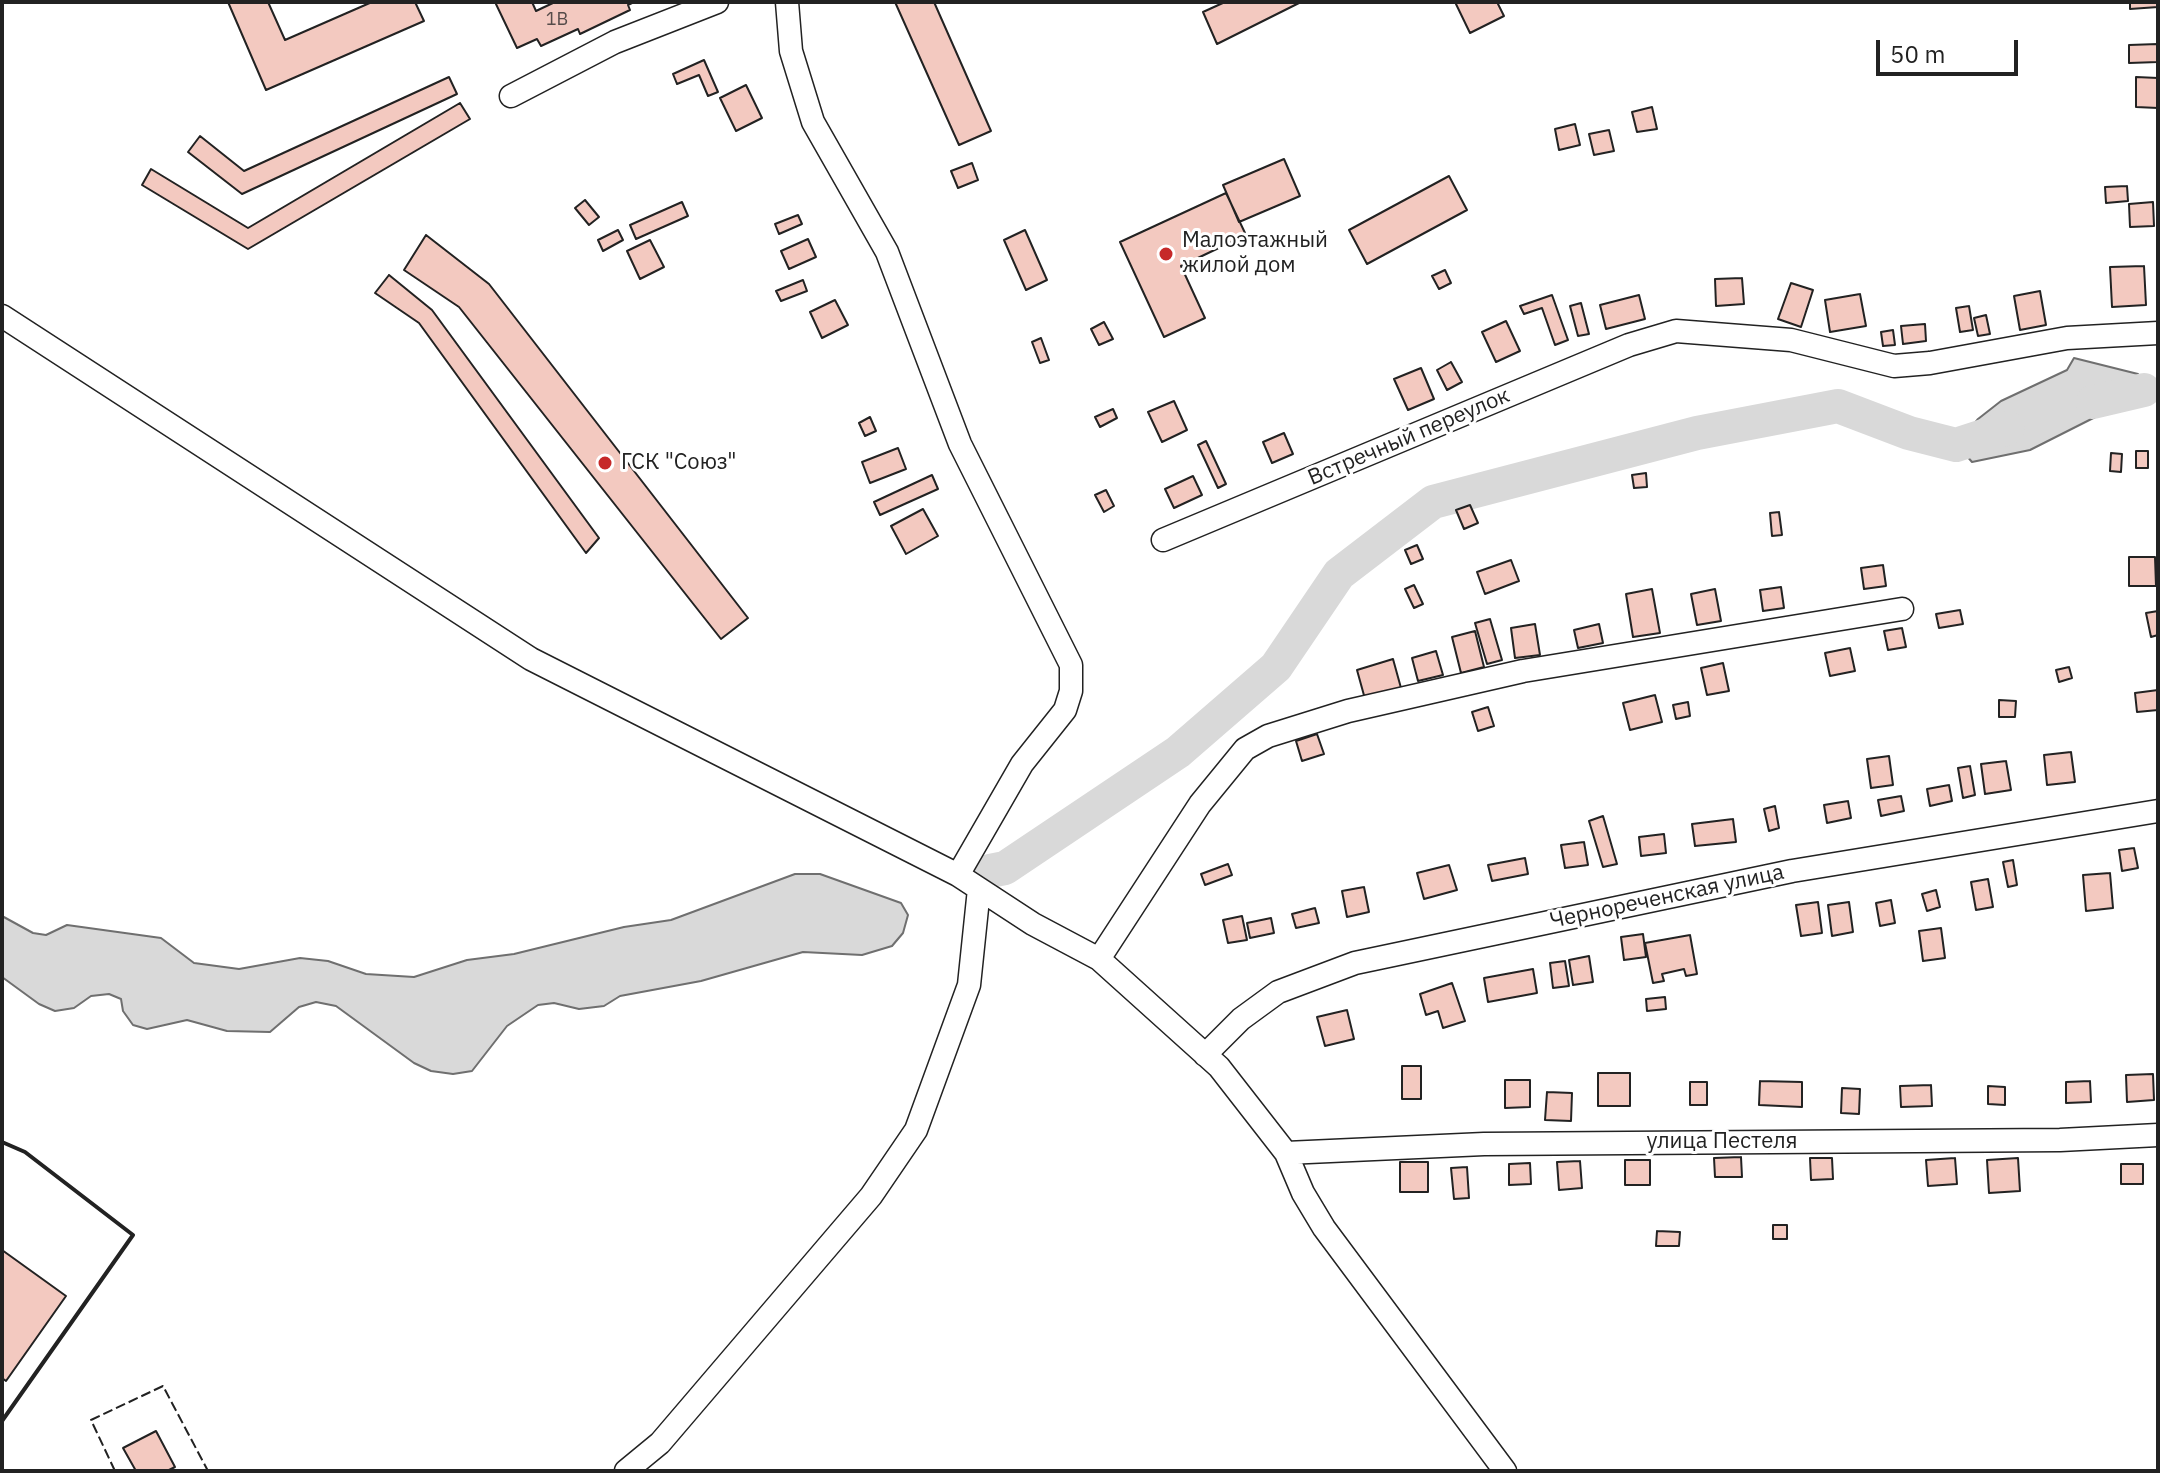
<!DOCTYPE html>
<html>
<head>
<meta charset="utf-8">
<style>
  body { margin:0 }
  #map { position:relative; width:2160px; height:1473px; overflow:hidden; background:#fff; font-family:"IBM Plex Sans",sans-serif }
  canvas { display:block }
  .frame { position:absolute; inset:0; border:4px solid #222; pointer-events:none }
  .scale { position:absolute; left:1876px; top:40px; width:142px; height:36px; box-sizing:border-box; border:4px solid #222; border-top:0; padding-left:10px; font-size:24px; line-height:28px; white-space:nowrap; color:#222; -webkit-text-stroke:6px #fff; paint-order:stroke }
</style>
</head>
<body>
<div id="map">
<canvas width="2160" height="1473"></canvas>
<div class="frame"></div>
<div class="scale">50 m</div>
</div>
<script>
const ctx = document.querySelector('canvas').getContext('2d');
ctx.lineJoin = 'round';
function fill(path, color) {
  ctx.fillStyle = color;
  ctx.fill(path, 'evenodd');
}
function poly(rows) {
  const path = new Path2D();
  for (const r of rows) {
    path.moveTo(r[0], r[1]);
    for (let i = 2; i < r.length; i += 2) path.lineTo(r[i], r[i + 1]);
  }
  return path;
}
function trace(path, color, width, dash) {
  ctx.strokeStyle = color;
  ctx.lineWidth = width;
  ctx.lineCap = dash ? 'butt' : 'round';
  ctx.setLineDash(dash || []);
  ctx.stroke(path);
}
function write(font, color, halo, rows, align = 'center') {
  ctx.font = font + ' "IBM Plex Sans",sans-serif';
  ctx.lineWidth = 6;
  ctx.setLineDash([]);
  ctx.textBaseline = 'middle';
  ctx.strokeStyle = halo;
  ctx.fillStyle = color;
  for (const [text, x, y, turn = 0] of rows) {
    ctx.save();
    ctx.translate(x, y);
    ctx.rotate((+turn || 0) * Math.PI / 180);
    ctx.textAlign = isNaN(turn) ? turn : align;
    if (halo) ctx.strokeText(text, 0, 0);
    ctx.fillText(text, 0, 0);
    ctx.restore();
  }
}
const water = poly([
  [2074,358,2138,374,2140,387,2131,399,2030,450,1972,462,1966,455,1964,436,1978,419,2001,401,2067,370,2074,358],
  [795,874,820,874,901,903,908,915,903,933,892,946,862,955,803,952,701,981,620,996,604,1006,579,1009,554,1003,538,1005,507,1026,472,1071,453,1074,431,1071,414,1063,336,1006,316,1002,299,1007,270,1032,227,1031,187,1020,147,1029,133,1025,123,1011,121,999,109,994,91,996,74,1008,55,1011,39,1004,2,977,2,916,33,933,46,935,67,925,161,938,194,963,239,969,300,958,328,961,366,974,414,977,467,960,514,954,624,927,671,920,795,874]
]);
const river = poly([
  [2093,402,2144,390],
  [990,871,1005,868,1178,752,1276,667,1339,574,1433,502,1697,433,1838,406,1909,433,1956,445,2008,428]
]);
const building = poly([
  [228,2,268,2,285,40,372,2,415,2,424,21,266,90,228,2],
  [495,2,532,2,536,11,555,2,634,2,628,5,630,10,580,34,578,29,541,46,537,39,517,48,495,2],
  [895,2,934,2,991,131,959,145,895,2],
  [1225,2,1301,2,1217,44,1203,12,1225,2],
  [1455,2,1497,2,1504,16,1470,33,1455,2],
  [2130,2,2158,2,2158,7,2130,9,2130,2],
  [2158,44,2158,62,2129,63,2129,45,2158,44],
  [704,60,718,92,708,96,699,75,677,84,673,74,704,60],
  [449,77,457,94,242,194,188,152,200,136,244,171,449,77],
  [2136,77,2158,78,2158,108,2136,107,2136,77],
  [746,85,762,118,736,131,720,98,746,85],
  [460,103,470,119,248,249,142,185,151,169,248,228,460,103],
  [1652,107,1657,129,1637,132,1632,112,1652,107],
  [1575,124,1580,145,1559,150,1555,129,1575,124],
  [1609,130,1614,151,1594,155,1589,134,1609,130],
  [1284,159,1300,196,1239,222,1223,185,1284,159],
  [972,163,978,180,958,188,951,171,972,163],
  [1449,176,1467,210,1367,264,1349,230,1449,176],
  [2127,186,2128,201,2106,203,2105,187,2127,186],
  [1226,193,1246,235,1181,266,1205,318,1164,337,1120,242,1226,193],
  [585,200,599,217,589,225,575,208,585,200],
  [682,202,688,216,636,239,630,225,682,202],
  [2153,202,2154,226,2130,227,2129,204,2153,202],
  [798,215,802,224,779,234,775,224,798,215],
  [618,230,623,240,603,251,598,240,618,230],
  [1025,230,1047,280,1026,290,1004,240,1025,230],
  [426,235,489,284,748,618,721,639,459,307,404,270,426,235],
  [808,239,816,257,789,269,781,251,808,239],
  [650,240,664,267,640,279,627,251,650,240],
  [2144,266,2146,305,2112,307,2110,267,2144,266],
  [1445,270,1451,283,1439,289,1432,276,1445,270],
  [389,275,432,310,599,538,586,553,419,323,375,293,389,275],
  [1742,278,1744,304,1716,306,1715,279,1742,278],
  [803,280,807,291,781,301,776,291,803,280],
  [1791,283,1813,290,1801,327,1778,319,1791,283],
  [2040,291,2046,325,2020,330,2014,296,2040,291],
  [1860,294,1866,326,1830,332,1825,300,1860,294],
  [1552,295,1568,340,1555,345,1542,308,1524,314,1520,306,1552,295],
  [1639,295,1645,319,1606,329,1600,305,1639,295],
  [835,300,848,325,822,338,810,312,835,300],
  [1581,303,1589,334,1578,336,1570,306,1581,303],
  [1969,306,1973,330,1960,332,1956,308,1969,306],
  [1986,315,1990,334,1978,336,1974,318,1986,315],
  [1506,321,1520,351,1496,362,1482,332,1506,321],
  [1104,322,1113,339,1099,345,1091,329,1104,322],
  [1925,324,1926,341,1903,344,1901,326,1925,324],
  [1893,330,1895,345,1883,346,1881,332,1893,330],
  [1041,338,1049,360,1040,363,1032,342,1041,338],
  [1451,362,1462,382,1447,390,1437,370,1451,362],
  [1421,368,1434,399,1408,410,1394,379,1421,368],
  [1174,401,1187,430,1162,442,1148,412,1174,401],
  [1113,409,1117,418,1100,427,1095,417,1113,409],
  [870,417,876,431,865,436,859,423,870,417],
  [1284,433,1293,454,1272,463,1263,442,1284,433],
  [1206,441,1226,484,1218,488,1198,445,1206,441],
  [898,448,906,469,870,483,862,462,898,448],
  [2136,451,2148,451,2148,468,2136,468,2136,451],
  [2111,453,2122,454,2121,472,2110,471,2111,453],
  [1646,473,1647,487,1634,488,1632,475,1646,473],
  [932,475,938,489,880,515,874,502,932,475],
  [1193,476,1202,495,1174,508,1165,489,1193,476],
  [1106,490,1114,506,1104,512,1095,495,1106,490],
  [1470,505,1478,523,1464,529,1456,510,1470,505],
  [923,509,938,536,906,554,891,526,923,509],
  [1779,512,1782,535,1772,536,1770,513,1779,512],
  [1417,545,1423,559,1411,564,1405,550,1417,545],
  [2129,557,2155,557,2156,586,2129,586,2129,557],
  [1511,560,1519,581,1485,594,1477,572,1511,560],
  [1883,565,1886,586,1864,589,1861,568,1883,565],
  [1414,585,1423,604,1414,608,1405,589,1414,585],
  [1781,587,1784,608,1763,611,1760,590,1781,587],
  [1652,589,1660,633,1633,637,1626,594,1652,589],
  [1715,589,1721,621,1697,625,1691,594,1715,589],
  [1960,610,1963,624,1939,628,1936,614,1960,610],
  [2158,611,2158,635,2151,637,2146,613,2158,611],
  [1490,619,1502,660,1487,664,1475,623,1490,619],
  [1535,624,1540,655,1515,658,1511,628,1535,624],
  [1599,624,1603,643,1578,648,1574,630,1599,624],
  [1902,628,1906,647,1888,650,1884,631,1902,628],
  [1475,631,1484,667,1461,673,1452,637,1475,631],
  [1850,648,1855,671,1830,676,1825,653,1850,648],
  [1436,651,1443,675,1418,681,1412,658,1436,651],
  [1393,659,1401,688,1365,699,1357,670,1393,659],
  [1723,663,1729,691,1707,695,1701,668,1723,663],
  [2069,667,2072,678,2059,682,2056,670,2069,667],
  [2158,690,2158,710,2137,712,2135,693,2158,690],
  [1655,695,1662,722,1630,730,1623,703,1655,695],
  [1999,700,2016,701,2015,717,1999,717,1999,700],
  [1688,702,1690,716,1676,719,1673,705,1688,702],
  [1488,707,1494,726,1478,731,1472,712,1488,707],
  [1317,734,1324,754,1302,761,1296,741,1317,734],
  [2071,752,2075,782,2047,785,2044,755,2071,752],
  [1889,756,1893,785,1871,788,1867,759,1889,756],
  [2006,761,2011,790,1985,794,1981,764,2006,761],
  [1970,766,1975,795,1963,798,1958,768,1970,766],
  [1949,785,1952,801,1930,806,1927,789,1949,785],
  [1901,796,1904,811,1881,816,1878,800,1901,796],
  [1848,801,1851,818,1827,823,1824,805,1848,801],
  [1775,806,1779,828,1769,831,1764,809,1775,806],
  [1603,816,1617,864,1603,867,1589,821,1603,816],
  [1733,819,1736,842,1695,846,1692,824,1733,819],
  [1664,834,1666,853,1641,856,1639,837,1664,834],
  [1584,842,1588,865,1565,868,1561,845,1584,842],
  [2134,848,2138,868,2122,871,2119,850,2134,848],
  [1525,858,1528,874,1492,881,1488,865,1525,858],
  [2013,860,2017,885,2008,887,2003,862,2013,860],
  [1228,864,1232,875,1205,885,1201,874,1228,864],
  [1449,865,1457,890,1424,899,1417,873,1449,865],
  [2110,873,2113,908,2086,911,2083,875,2110,873],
  [1988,879,1993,907,1976,910,1971,882,1988,879],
  [1364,887,1369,912,1347,917,1342,891,1364,887],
  [1936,890,1940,907,1927,911,1922,894,1936,890],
  [1891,900,1895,923,1880,926,1876,903,1891,900],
  [1818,902,1822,933,1801,936,1796,905,1818,902],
  [1849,902,1853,932,1832,936,1828,905,1849,902],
  [1315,908,1319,923,1296,928,1292,914,1315,908],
  [1242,916,1247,940,1228,943,1223,920,1242,916],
  [1271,918,1274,933,1250,938,1247,923,1271,918],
  [1941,928,1945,958,1923,961,1919,931,1941,928],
  [1643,934,1646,957,1624,960,1621,937,1643,934],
  [1690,935,1697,974,1686,976,1684,969,1662,974,1664,981,1653,983,1645,943,1690,935],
  [1589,956,1593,982,1573,985,1569,960,1589,956],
  [1565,961,1569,986,1553,988,1550,963,1565,961],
  [1533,969,1537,993,1488,1002,1484,978,1533,969],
  [1452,983,1465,1021,1443,1028,1438,1011,1426,1015,1420,994,1452,983],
  [1665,997,1666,1009,1647,1011,1646,999,1665,997],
  [1347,1010,1354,1039,1325,1046,1317,1017,1347,1010],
  [1402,1066,1421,1066,1421,1099,1402,1099,1402,1066],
  [1598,1073,1630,1073,1630,1106,1598,1106,1598,1073],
  [2153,1074,2154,1100,2127,1102,2126,1075,2153,1074],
  [1505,1080,1530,1080,1530,1107,1505,1108,1505,1080],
  [1760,1081,1802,1082,1802,1107,1759,1105,1760,1081],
  [2090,1081,2091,1102,2066,1103,2066,1082,2090,1081],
  [1690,1082,1707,1082,1707,1105,1690,1105,1690,1082],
  [1931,1085,1932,1106,1901,1107,1900,1086,1931,1085],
  [1988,1086,2005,1087,2005,1105,1988,1104,1988,1086],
  [1842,1088,1860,1089,1859,1114,1841,1113,1842,1088],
  [1547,1092,1572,1093,1571,1121,1545,1120,1547,1092],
  [1741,1157,1742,1177,1715,1177,1714,1158,1741,1157],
  [1810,1158,1832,1158,1833,1179,1811,1180,1810,1158],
  [1955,1158,1957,1184,1928,1186,1926,1160,1955,1158],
  [2018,1158,2020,1191,1989,1193,1987,1160,2018,1158],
  [1625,1160,1650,1160,1650,1185,1625,1185,1625,1160],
  [1580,1161,1582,1188,1559,1190,1557,1162,1580,1161],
  [1400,1162,1428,1162,1428,1192,1400,1192,1400,1162],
  [1530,1163,1531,1184,1509,1185,1509,1164,1530,1163],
  [2121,1164,2143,1164,2143,1184,2121,1184,2121,1164],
  [1467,1167,1469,1198,1454,1199,1451,1168,1467,1167],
  [1773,1225,1787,1225,1787,1239,1773,1239,1773,1225],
  [1657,1231,1680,1232,1679,1246,1656,1246,1657,1231],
  [2,1250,66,1296,6,1381,2,1378,2,1250],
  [156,1431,175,1467,167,1471,136,1471,123,1448,156,1431]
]);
const minor = poly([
  [787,2,791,51,813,122,887,252,960,444,1071,665,1071,691,1065,710,1022,764,958,875],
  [511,96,615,42,717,2],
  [2,316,531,659,958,875,1033,924,1099,959,1219,1067,1286,1153,1303,1193,1324,1228,1505,1471],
  [1163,540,1629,345,1676,331,1791,340,1894,366,1930,363,2067,338,2158,333],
  [1099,959,1200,804,1245,749,1268,736,1348,711,1523,671,1902,609],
  [1205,1055,1241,1019,1278,992,1355,963,1792,871,2158,811],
  [1286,1153,1484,1144,2060,1140,2158,1135],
  [626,1471,660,1443,871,1196,916,1130,969,985,979,889]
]);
const fence = poly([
  [115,1471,91,1420,163,1386,208,1471]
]);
const wall = poly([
  [2,1142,25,1152,133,1235,2,1421]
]);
const markers = [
  [1166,254,8,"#c62828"],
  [605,463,8,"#c62828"]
];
const numberNames = [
  ["1В",557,20]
];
const poiNames = [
  ["Малоэтажный",1182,241],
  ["жилой дом",1182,266],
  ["ГСК \"Союз\"",621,463]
];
const streetNames = [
  ["Встречный переулок",1409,437,-23],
  ["Чернореченская улица",1667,897,-12],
  ["улица Пестеля",1722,1142]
];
fill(water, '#d9d9d9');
trace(water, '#6f6f6f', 2);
trace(river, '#d9d9d9', 34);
fill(building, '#f3c9c0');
trace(building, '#222', 2);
trace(minor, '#222', 25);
trace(minor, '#fff', 22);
trace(fence, '#222', 2, [10, 4]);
trace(wall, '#222', 4);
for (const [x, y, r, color] of markers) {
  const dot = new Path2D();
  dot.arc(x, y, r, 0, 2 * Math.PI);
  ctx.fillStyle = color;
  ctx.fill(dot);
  trace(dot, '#fff', 3);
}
write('18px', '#564c4a', null, numberNames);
write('22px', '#222', '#fff', poiNames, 'left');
write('22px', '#222', '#fff', streetNames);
</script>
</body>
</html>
